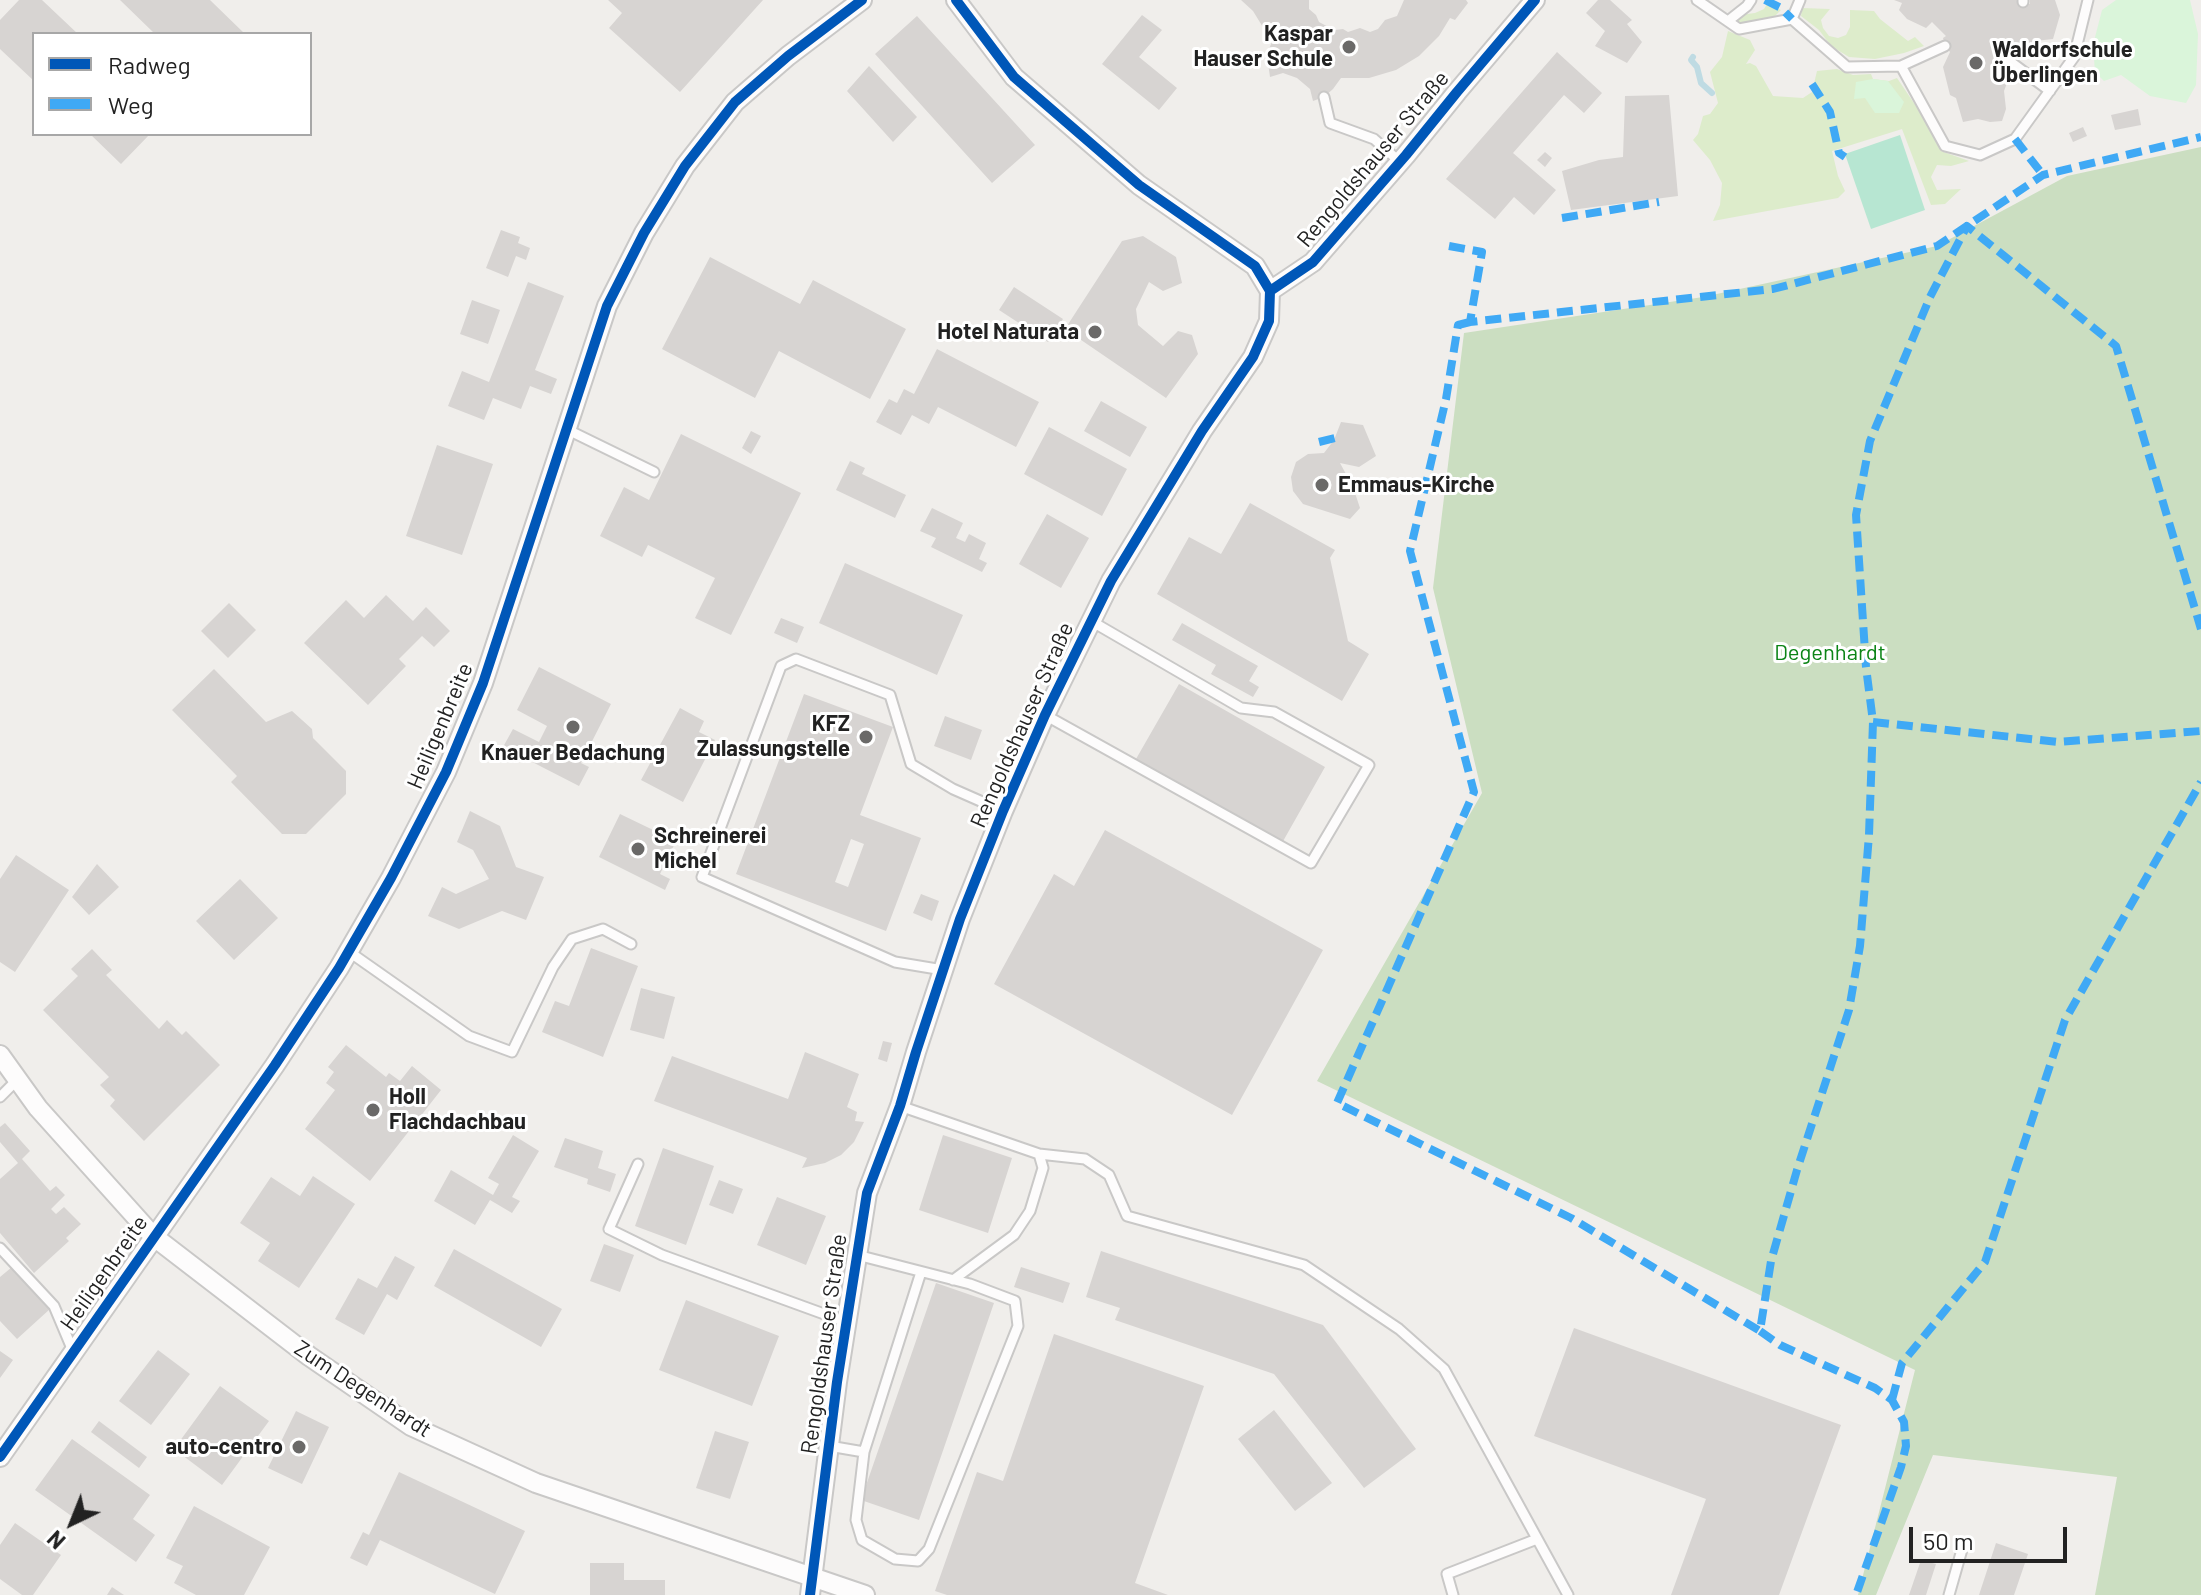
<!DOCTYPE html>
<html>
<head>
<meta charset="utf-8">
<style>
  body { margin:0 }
  #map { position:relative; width:2201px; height:1595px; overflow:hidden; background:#f0eeeb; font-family:Barlow,sans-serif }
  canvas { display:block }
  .legend { position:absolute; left:32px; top:32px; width:280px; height:104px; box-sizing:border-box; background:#fff; border:2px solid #a7a7a7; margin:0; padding:10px 14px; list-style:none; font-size:24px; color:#222 }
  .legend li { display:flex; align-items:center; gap:16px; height:40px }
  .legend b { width:40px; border:2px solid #a7a7a7 }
  .north { position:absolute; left:32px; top:1483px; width:80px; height:80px; -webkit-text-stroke:6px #fff; paint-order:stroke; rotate:223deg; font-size:22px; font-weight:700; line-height:32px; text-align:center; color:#222 }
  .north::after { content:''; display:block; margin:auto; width:28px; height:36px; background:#222; clip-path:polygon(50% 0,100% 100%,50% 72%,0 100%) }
  .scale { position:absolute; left:1909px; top:1527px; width:158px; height:36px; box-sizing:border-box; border:4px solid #222; border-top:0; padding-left:10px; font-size:24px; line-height:28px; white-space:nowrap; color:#222; -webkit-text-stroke:6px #fff; paint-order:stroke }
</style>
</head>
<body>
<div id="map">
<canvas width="2201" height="1595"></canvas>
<ul class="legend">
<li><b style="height:10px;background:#0057b8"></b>Radweg</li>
<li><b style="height:10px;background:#3fa9f5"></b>Weg</li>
</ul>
<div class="north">N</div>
<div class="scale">50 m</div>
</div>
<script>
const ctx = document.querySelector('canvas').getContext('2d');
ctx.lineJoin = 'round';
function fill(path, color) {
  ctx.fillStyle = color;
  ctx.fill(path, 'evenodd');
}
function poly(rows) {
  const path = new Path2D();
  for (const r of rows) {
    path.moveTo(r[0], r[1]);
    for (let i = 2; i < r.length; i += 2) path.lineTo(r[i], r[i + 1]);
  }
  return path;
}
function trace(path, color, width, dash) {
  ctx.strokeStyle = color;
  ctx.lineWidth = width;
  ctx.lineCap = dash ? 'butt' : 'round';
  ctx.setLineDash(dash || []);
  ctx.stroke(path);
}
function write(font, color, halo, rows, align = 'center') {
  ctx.font = font + ' Barlow,sans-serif';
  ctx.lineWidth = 6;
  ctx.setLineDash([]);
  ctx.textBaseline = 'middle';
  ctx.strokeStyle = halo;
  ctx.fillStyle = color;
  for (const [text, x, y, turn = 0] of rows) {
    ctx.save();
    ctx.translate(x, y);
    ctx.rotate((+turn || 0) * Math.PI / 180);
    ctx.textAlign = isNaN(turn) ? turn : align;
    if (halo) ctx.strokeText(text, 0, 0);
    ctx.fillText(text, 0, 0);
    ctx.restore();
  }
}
const grass = poly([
  [1767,4,1781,10,1773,18,1741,25,1731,21,1744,11,1747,14,1755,13,1764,9],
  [1802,8,1830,9,1821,20,1823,28,1829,36,1838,38,1846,35,1850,27,1850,10,1874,11,1880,19,1908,41,1915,37,1924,46,1904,53,1875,59,1849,57,1831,46,1819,30,1801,16],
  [1728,31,1750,40,1755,50,1746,64,1750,63,1756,66,1773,96,1803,98,1812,92,1817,71,1837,69,1853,75,1871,74,1873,79,1889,81,1897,78,1918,109,1941,151,1969,161,1951,166,1937,165,1931,177,1937,190,1961,189,1945,204,1931,205,1902,129,1832,151,1838,176,1845,191,1838,198,1713,221,1720,205,1722,183,1710,160,1693,140,1698,134,1703,116,1710,114,1718,103,1710,72,1722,57]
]);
const forest = poly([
  [2201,147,2201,1595,2095,1595,2117,1477,1933,1455,1876,1595,1858,1595,1915,1370,1317,1081,1482,793,1433,588,1464,333,1703,297,1937,246,2067,176]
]);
const park = poly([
  [2116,0,2190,0,2198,34,2196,85,2186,103,2150,96,2121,75,2104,81,2095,72,2093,45,2102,10],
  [1873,79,1888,81,1904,102,1899,113,1875,113,1865,98,1854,99,1856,82]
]);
const pitch = poly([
  [1900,135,1925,210,1871,229,1845,154]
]);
const stream = poly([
  [1693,57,1691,60,1697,67,1701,83,1712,93]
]);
const building = poly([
  [19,0,42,0,78,34,34,34,34,81,0,49,0,20],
  [120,0,210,0,245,34,155,34],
  [608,0,763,0,680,92,609,28,622,13],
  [1241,0,1309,0,1309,9,1316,15,1319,22,1334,30,1343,29,1348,32,1360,28,1370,32,1378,29,1385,20,1397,16,1404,0,1466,0,1468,3,1455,20,1450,18,1439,36,1419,56,1396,70,1369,78,1341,78,1333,89,1324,97,1313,101,1310,89,1297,78,1283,73,1270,77,1268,63,1268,51,1272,42,1253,11],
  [1598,0,1610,0,1632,20,1627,24,1642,42,1627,63,1595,46,1605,31,1586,13],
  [1894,0,2016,0,2030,4,2030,0,2055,0,2060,15,2053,39,2035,41,2022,56,2008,60,2005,70,2007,83,2004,91,2006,109,2002,121,1990,122,1978,119,1963,122,1956,98,1950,95,1943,67,1950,52,1945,46,1943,38,1946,36,1932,22,1926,28,1907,19,1899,10,1902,3],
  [1142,15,1162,30,1139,57,1177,88,1159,110,1102,64],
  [917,16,1035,145,992,183,875,54],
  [1557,52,1602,93,1584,113,1564,95,1513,153,1556,190,1534,215,1514,197,1495,219,1446,179],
  [869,66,917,117,893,142,847,91],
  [1669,95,1678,196,1571,210,1562,171,1599,160,1623,157,1625,96],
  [2138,109,2141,125,2115,130,2111,115],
  [2083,127,2087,136,2073,142,2069,133],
  [90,134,150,134,121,164],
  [1545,152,1552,158,1545,167,1537,160],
  [501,230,520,237,518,243,530,248,526,260,516,256,508,277,486,268],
  [1143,236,1176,257,1182,283,1163,291,1149,282,1136,309,1138,325,1163,346,1178,331,1192,335,1198,354,1166,398,1065,329,1122,241],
  [710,257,800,304,813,280,906,329,870,399,779,351,755,398,662,349],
  [528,282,564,296,535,370,557,379,551,394,530,386,521,409,493,398,484,420,448,406,462,371,489,382],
  [1014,287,1063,319,1048,342,999,310],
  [472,300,500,310,488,344,460,334],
  [937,349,1039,402,1016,447,938,407,929,424,912,415,901,435,876,422,889,399,897,403,904,389,914,394],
  [1101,401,1147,427,1130,457,1084,431],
  [1341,422,1363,425,1376,456,1359,467,1340,463,1353,487,1360,508,1350,519,1303,504,1293,491,1291,477,1296,462,1308,454,1324,453,1334,440],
  [1049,427,1127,469,1102,516,1024,474],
  [751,431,761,436,751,454,742,448],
  [681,434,801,493,731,635,695,618,715,578,648,545,642,557,600,536,624,487,649,500],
  [437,445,493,464,462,555,406,536],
  [850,461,865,468,862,474,906,495,895,518,836,490],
  [1250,503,1335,550,1330,558,1348,641,1369,654,1342,701,1157,594,1189,537,1221,554],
  [932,508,963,523,956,538,965,542,969,534,986,543,979,559,987,563,982,572,931,547,936,538,920,531],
  [1047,514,1089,538,1061,588,1019,564],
  [845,563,963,615,937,675,819,623],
  [386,595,413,621,426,607,450,631,434,647,422,636,399,659,406,666,368,705,304,643,346,600,364,618],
  [229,603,256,630,228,658,201,631],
  [781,618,804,627,797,643,774,633],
  [1182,623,1258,666,1249,681,1259,687,1253,697,1211,674,1216,665,1172,640],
  [539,667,611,704,581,763,589,767,579,786,503,747,513,729,539,742,547,726,517,710],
  [214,669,266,722,292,711,312,729,313,738,346,771,346,794,306,834,282,834,231,782,237,776,172,710],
  [1179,684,1325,767,1282,843,1136,759],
  [804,694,893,727,860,815,921,838,886,931,736,874],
  [851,839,864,844,848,887,835,882],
  [680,708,704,721,699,732,715,740,683,802,641,780],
  [945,716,982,730,971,760,934,746],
  [470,811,500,826,516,867,544,877,526,920,502,911,459,929,428,916,442,887,456,894,489,879,473,850,457,842],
  [620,814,676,841,660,874,670,879,665,890,599,857],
  [1105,830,1323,950,1232,1115,994,984,1054,874,1074,886],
  [16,855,69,890,15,972,0,962,0,879],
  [97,864,119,887,89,915,72,897],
  [240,879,278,918,234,960,196,921],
  [921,894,939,901,932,921,913,913],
  [591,948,638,966,603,1057,542,1032,555,1001,569,1006],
  [92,949,112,970,106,975,159,1029,167,1020,182,1035,186,1031,220,1065,144,1141,110,1106,115,1100,100,1085,109,1077,43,1010,78,976,71,969],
  [641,988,675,997,664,1039,630,1030],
  [883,1041,892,1043,887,1062,878,1059],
  [346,1045,386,1077,389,1073,400,1081,412,1066,441,1090,370,1181,305,1129,335,1090,326,1083,334,1072,328,1067],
  [805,1052,859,1074,847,1107,857,1112,855,1121,864,1122,854,1142,841,1155,825,1163,802,1168,807,1158,654,1101,672,1056,788,1099],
  [5,1123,30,1151,22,1159,50,1191,56,1186,65,1195,51,1209,56,1214,64,1207,81,1224,66,1238,69,1241,34,1273,0,1233,0,1179,18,1163,0,1142,0,1127],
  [513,1135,539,1151,512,1197,520,1201,512,1213,490,1200,475,1225,434,1201,451,1170,493,1195,499,1184,488,1178],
  [943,1135,1012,1158,988,1233,919,1210],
  [565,1138,603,1151,598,1168,616,1174,610,1192,587,1184,588,1179,554,1167],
  [663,1148,714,1166,686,1245,635,1226],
  [313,1176,355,1204,299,1288,258,1261,270,1243,240,1223,271,1177,300,1196],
  [719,1180,743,1189,733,1214,709,1205],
  [777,1197,826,1216,806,1265,757,1245],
  [604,1244,634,1255,620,1292,590,1281],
  [454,1249,562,1309,541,1347,434,1286],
  [1101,1251,1323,1325,1416,1449,1364,1488,1274,1374,1115,1320,1120,1308,1086,1297],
  [395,1256,415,1267,397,1300,387,1294,364,1335,335,1319,358,1278,377,1288],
  [12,1267,50,1309,17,1339,0,1321,0,1277],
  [1021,1267,1070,1283,1063,1303,1014,1287],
  [936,1283,994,1303,919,1520,861,1500],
  [686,1300,779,1336,752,1406,659,1370],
  [1574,1328,1841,1425,1779,1595,1671,1595,1706,1499,1534,1436],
  [1054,1334,1204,1386,1135,1583,1168,1595,947,1595,935,1591,977,1472,1003,1481],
  [158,1350,190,1374,151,1425,119,1401],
  [0,1351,13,1360,0,1378],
  [220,1386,269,1421,222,1485,174,1449],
  [1274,1410,1332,1483,1295,1511,1238,1439],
  [296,1411,329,1427,302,1484,268,1468],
  [99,1421,147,1457,139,1468,91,1432],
  [715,1431,749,1442,730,1499,696,1488],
  [72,1439,150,1495,133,1519,155,1535,136,1562,35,1490],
  [399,1472,525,1531,495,1594,380,1540,367,1566,350,1558,363,1532,369,1535],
  [194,1506,270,1547,244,1595,196,1595,174,1583,183,1566,166,1558],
  [15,1523,61,1555,33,1595,22,1595,0,1579,0,1545],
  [1996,1543,2028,1554,2014,1595,1979,1595],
  [1921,1560,1936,1564,1926,1595,1909,1595],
  [590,1563,624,1563,624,1580,665,1580,665,1595,590,1595],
  [112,1587,124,1595,107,1595]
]);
const lane = poly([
  [1697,0,1739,29,1792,19,1847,67,1901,66,1945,146,1980,155,2015,139,2074,57,2088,0],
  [2023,2,2023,0],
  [1792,19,1800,0],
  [1728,21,1747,6,1751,0],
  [2008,60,2050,91],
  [1901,66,1945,46],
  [1324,97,1330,123,1374,139,1400,162],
  [566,429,654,472],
  [1045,715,1311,863,1369,765,1274,712,1241,708,1091,621],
  [348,951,469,1036,512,1052,553,967,572,939,603,929,631,944],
  [943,970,895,962,702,877,781,666,796,659,890,695,911,764,953,789,1003,811],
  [0,1097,17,1080],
  [900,1106,1039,1154,1043,1168,1030,1211,1014,1235,953,1280],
  [1039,1154,1085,1159,1109,1175,1127,1216,1304,1265,1399,1329,1444,1369,1568,1595],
  [638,1164,609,1229,662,1255,846,1322],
  [0,1248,54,1306,73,1351],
  [857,1255,970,1284,1015,1301,1018,1326,929,1549,918,1561,895,1559,862,1540,856,1520,864,1452],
  [829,1446,864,1452,921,1272],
  [1453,1595,1447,1574,1537,1539],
  [1949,1595,1963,1546]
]);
const street = poly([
  [956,0,1014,77,1139,185,1255,266,1270,291],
  [1270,291,1313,262,1406,155,1457,92,1535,0],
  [0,1055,38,1108,153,1236,309,1356,411,1426,536,1483,865,1595],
  [0,1457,275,1065,339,968,391,878,446,772,483,683,607,306,644,233,685,166,735,102,788,56,862,0],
  [810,1595,837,1382,867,1193,900,1106,916,1052,960,919,1003,811,1045,715,1111,581,1202,431,1253,357,1269,321,1270,291]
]);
const quiet = poly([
  [1765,0,1781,8,1792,19],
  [1812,84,1830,112,1839,153,1845,157],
  [2015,139,2043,175],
  [1562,218,1659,202],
  [1449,246,1482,252,1470,322,1773,289,1937,246,2043,175,2201,137],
  [1470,322,1458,325,1446,399,1410,551,1474,792,1337,1103,1571,1218,1760,1331,1771,1261,1797,1170,1849,1010,1860,946,1869,835,1873,722,1866,667,1856,515,1870,441,1930,297,1967,226,2116,346,2201,629],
  [1319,442,1335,438],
  [1873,722,2058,742,2201,731],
  [1760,1331,1780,1345,1875,1388,1892,1400,1904,1422,1906,1446,1901,1467,1856,1595],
  [1892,1400,1902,1363,1985,1262,2065,1020,2201,782]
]);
const cycleway = poly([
  [956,0,1014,77,1139,185,1255,266,1270,291],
  [1270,291,1313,262,1406,155,1457,92,1535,0],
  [0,1457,275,1065,339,968,391,878,446,772,483,683,607,306,644,233,685,166,735,102,788,56,862,0],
  [810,1595,837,1382,867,1193,900,1106,916,1052,960,919,1003,811,1045,715,1111,581,1202,431,1253,357,1269,321,1270,291]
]);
const markers = [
  [1349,47,8,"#6a6968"],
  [1976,63,8,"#6a6968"],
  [1095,332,8,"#6a6968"],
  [1322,485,8,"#6a6968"],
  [573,727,8,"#6a6968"],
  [866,737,8,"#6a6968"],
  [638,849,8,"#6a6968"],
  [373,1110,8,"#6a6968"],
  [299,1447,8,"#6a6968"]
];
const poiNames = [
  ["Kaspar",1333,34],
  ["Hauser Schule",1333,59],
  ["Waldorfschule",1992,50,"left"],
  ["Überlingen",1992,75,"left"],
  ["Hotel Naturata",1079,332],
  ["Emmaus-Kirche",1338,485,"left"],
  ["KFZ",850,724],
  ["Zulassungstelle",850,749],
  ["Knauer Bedachung",573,753,"center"],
  ["Schreinerei",654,836,"left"],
  ["Michel",654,861,"left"],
  ["Holl",389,1097,"left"],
  ["Flachdachbau",389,1122,"left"],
  ["auto-centro",283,1447]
];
const streetNames = [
  ["Rengoldshauser Straße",1373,159,-50],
  ["Rengoldshauser Straße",1022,725,-66],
  ["Heiligenbreite",440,726,-67],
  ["Heiligenbreite",104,1273,-55],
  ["Rengoldshauser Straße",824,1344,-82],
  ["Zum Degenhardt",363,1389,33]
];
const parkNames = [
  ["Degenhardt",1830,653]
];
fill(grass, '#ddeccb');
fill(forest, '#cbdec1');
fill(park, '#daf5da');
fill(pitch, '#b7e6d2');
trace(stream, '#bfdbe3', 6);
fill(building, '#d7d4d2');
trace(lane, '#c9c8c7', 13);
trace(street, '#c9c8c7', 22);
trace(lane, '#fdfcfc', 9);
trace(street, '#fdfcfc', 18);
trace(quiet, '#3fa9f5', 8, [16, 8]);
trace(cycleway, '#0057b8', 10);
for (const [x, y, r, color] of markers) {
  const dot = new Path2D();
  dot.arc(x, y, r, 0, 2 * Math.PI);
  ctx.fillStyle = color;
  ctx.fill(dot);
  trace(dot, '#fff', 3);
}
write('bold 22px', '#222', '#fff', poiNames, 'right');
write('22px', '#222', '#fff', streetNames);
write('22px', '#0c8416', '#fff', parkNames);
</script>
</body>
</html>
